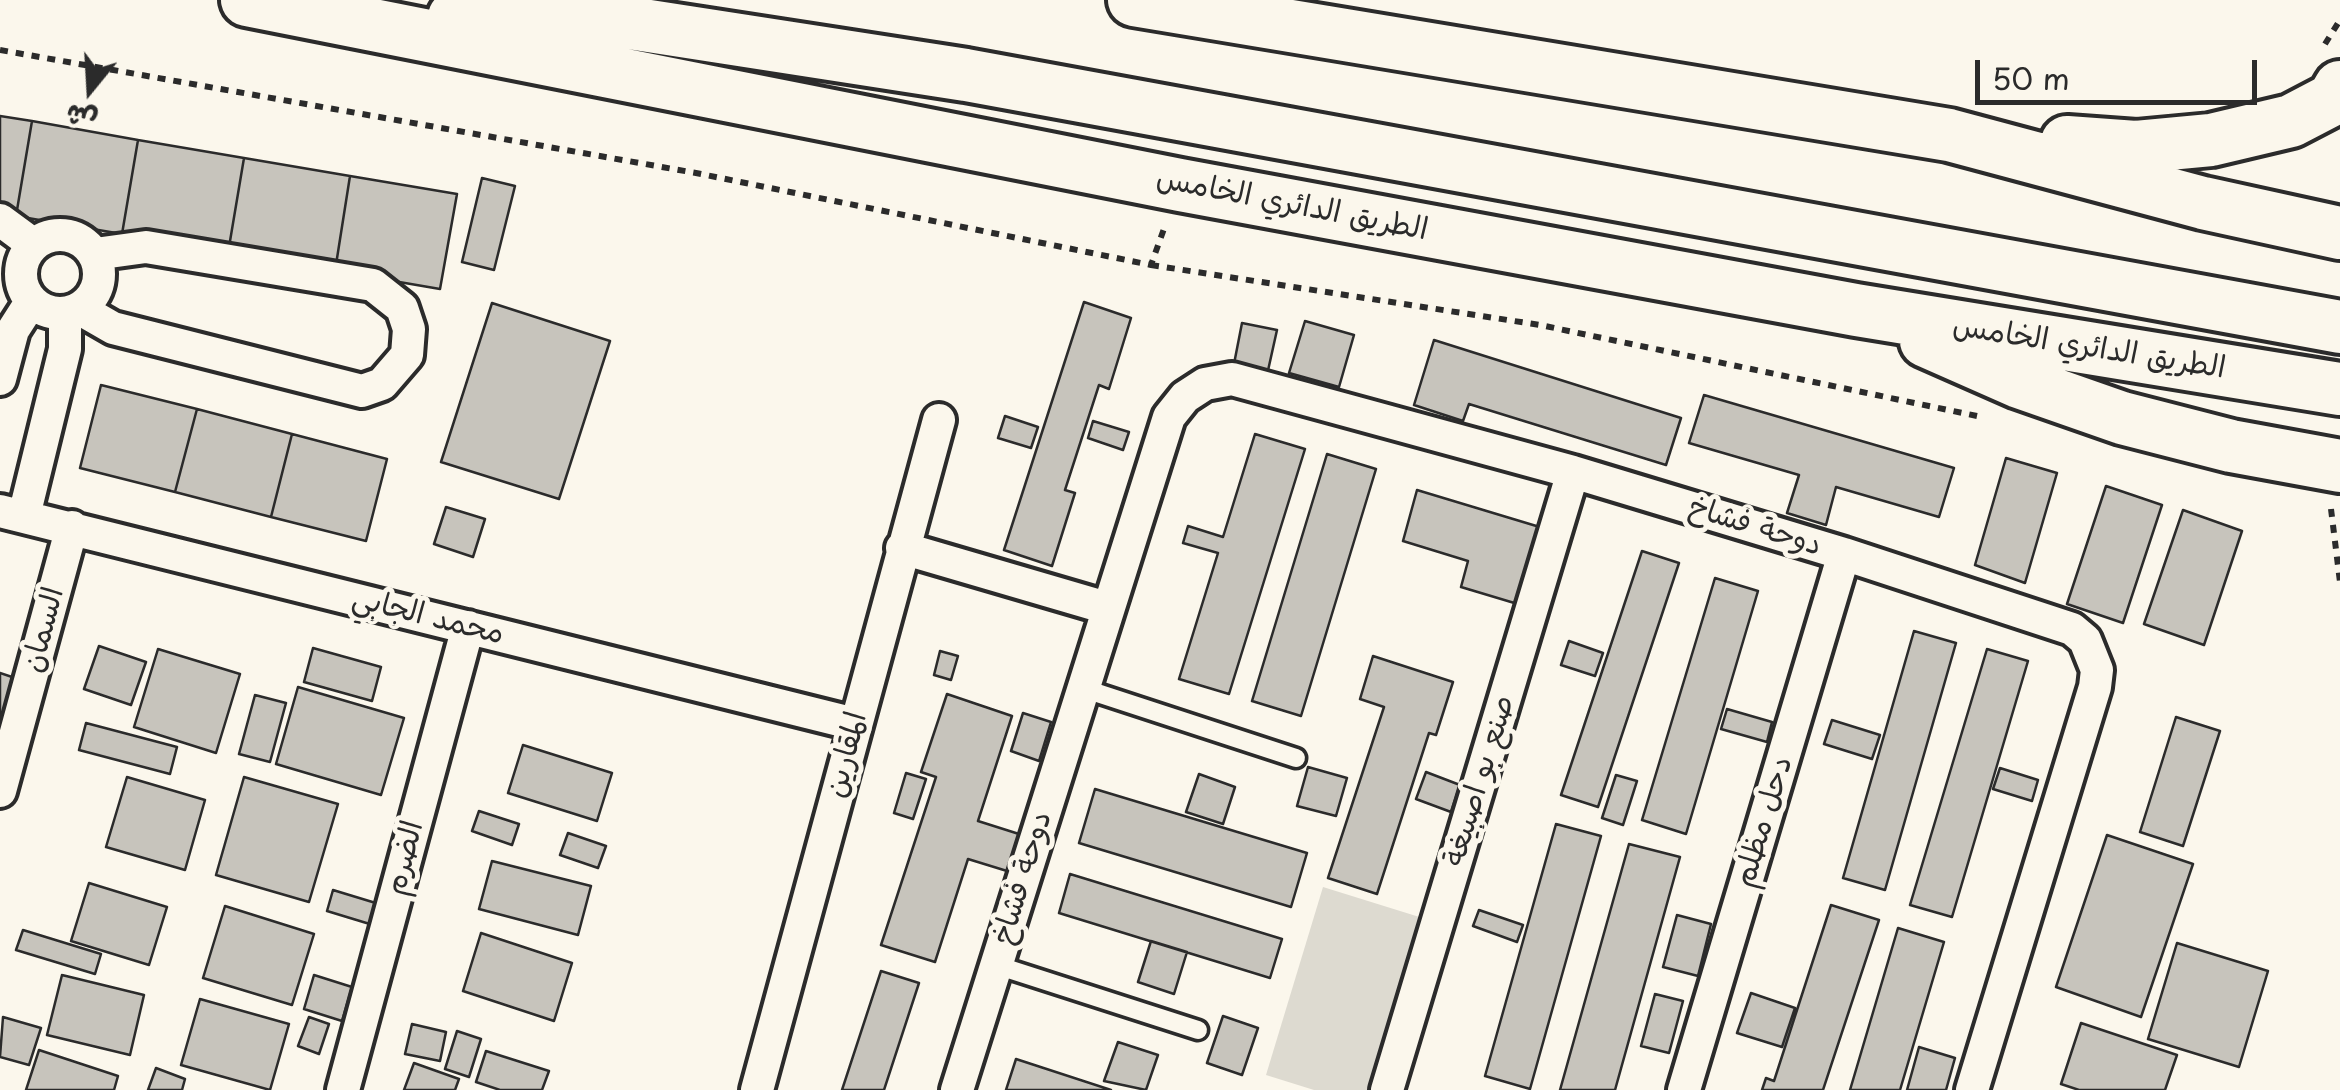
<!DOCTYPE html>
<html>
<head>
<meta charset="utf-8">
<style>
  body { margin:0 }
  #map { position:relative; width:2340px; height:1090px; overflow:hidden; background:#fbf7ec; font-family:"Playpen Sans","Playpen Sans Arabic",sans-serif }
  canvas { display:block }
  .north { position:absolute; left:40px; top:40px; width:100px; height:100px; -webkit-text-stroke:8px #fbf7ec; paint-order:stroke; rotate:198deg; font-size:28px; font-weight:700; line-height:40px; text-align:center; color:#2b2b2b }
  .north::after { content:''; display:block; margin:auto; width:35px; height:45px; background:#2b2b2b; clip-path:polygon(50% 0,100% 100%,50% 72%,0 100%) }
  .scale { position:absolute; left:1975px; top:60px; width:282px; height:45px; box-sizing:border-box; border:5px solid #2b2b2b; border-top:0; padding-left:12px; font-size:30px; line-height:35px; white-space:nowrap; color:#2b2b2b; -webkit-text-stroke:8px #fbf7ec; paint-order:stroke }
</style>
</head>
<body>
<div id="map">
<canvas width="2340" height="1090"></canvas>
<div class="north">ش</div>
<div class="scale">50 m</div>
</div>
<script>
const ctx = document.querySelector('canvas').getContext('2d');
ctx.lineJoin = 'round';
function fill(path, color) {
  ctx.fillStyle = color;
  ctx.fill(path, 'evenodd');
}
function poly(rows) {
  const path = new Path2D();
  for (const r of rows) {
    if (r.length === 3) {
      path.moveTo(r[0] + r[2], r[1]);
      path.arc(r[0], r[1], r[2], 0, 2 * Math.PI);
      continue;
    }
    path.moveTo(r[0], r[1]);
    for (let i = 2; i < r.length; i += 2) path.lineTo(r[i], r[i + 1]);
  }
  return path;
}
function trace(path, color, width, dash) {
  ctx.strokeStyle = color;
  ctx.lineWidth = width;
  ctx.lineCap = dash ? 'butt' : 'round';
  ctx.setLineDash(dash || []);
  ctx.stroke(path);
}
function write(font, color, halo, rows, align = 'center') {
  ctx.font = font + ' "Playpen Sans","Playpen Sans Arabic",sans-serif';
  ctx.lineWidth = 10;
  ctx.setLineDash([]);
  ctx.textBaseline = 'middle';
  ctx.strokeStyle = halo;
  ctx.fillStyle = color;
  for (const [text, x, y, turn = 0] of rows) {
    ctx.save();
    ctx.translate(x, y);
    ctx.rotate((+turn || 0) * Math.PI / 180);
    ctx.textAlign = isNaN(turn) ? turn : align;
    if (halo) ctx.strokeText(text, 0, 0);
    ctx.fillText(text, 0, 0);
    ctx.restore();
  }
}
const green = poly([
  [1323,887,1429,920,1378,1090,1314,1090,1266,1075]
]);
const building = poly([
  [0,116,32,121,16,216,0,213,0,116],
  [32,121,138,140,122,234,16,216,32,121],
  [138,140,244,158,228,253,122,234,138,140],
  [244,158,350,176,335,271,228,253,244,158],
  [350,176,457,194,440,289,335,271,350,176],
  [482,178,515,186,494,270,462,262,482,178],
  [1084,302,1131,318,1109,389,1099,385,1065,490,1075,493,1052,566,1004,550,1084,302],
  [492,303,610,341,559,499,441,462,492,303],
  [1305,321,1354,335,1339,387,1289,373,1305,321],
  [1242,323,1277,330,1267,375,1233,369,1242,323],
  [1434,340,1681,418,1666,465,1469,404,1463,421,1414,405,1434,340],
  [101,385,197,409,175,492,80,468,101,385],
  [1704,395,1954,468,1939,517,1836,487,1826,525,1787,513,1799,475,1689,443,1704,395],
  [197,409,292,434,271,517,175,492,197,409],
  [1005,416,1038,427,1031,448,998,438,1005,416],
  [1093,421,1129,432,1123,450,1088,438,1093,421],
  [292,434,387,459,366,541,271,517,292,434],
  [1255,434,1305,449,1229,694,1179,679,1218,553,1183,543,1188,526,1223,537,1255,434],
  [1327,454,1376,469,1301,716,1252,701,1327,454],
  [2006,458,2057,473,2025,583,1975,565,2006,458],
  [2106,486,2162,505,2123,623,2067,604,2106,486],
  [1417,490,1543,528,1521,605,1461,587,1468,561,1403,541,1417,490],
  [446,507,485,519,473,557,434,544,446,507],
  [2183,510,2242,531,2204,645,2144,624,2183,510],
  [1642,551,1679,563,1598,807,1561,795,1642,551],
  [1715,578,1758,591,1686,834,1642,820,1715,578],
  [1914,631,1956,643,1885,890,1843,878,1914,631],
  [1569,641,1603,653,1595,676,1561,665,1569,641],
  [99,646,146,662,131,705,84,689,99,646],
  [313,648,381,667,372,701,304,682,313,648],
  [158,649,240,674,216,753,134,727,158,649],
  [1987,649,2028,661,1952,917,1910,905,1987,649],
  [940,651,958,656,951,680,934,675,940,651],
  [1373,656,1453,682,1436,735,1429,733,1377,894,1328,878,1384,707,1360,699,1373,656],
  [0,673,15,678,0,731,0,673],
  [298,687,404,718,381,795,276,764,298,687],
  [947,694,1012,716,978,821,1019,834,1007,871,968,859,935,962,881,945,936,777,921,772,947,694],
  [255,695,286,703,270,762,239,754,255,695],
  [1727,709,1772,722,1767,742,1721,729,1727,709],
  [1023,713,1051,722,1039,761,1011,751,1023,713],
  [2176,717,2220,731,2183,846,2140,832,2176,717],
  [1832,720,1880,735,1872,759,1824,744,1832,720],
  [86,723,177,747,170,774,79,750,86,723],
  [523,745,612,773,597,821,508,793,523,745],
  [1308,767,1347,778,1336,816,1297,806,1308,767],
  [2000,768,2038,780,2032,801,1993,789,2000,768],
  [1426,772,1460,785,1451,812,1416,799,1426,772],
  [906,773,926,779,913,819,894,813,906,773],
  [1199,774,1235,787,1223,824,1186,812,1199,774],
  [1616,775,1637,781,1623,825,1602,818,1616,775],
  [127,777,205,800,185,870,106,847,127,777],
  [244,777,338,804,309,902,216,875,244,777],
  [1095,789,1307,853,1291,907,1079,843,1095,789],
  [479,811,519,824,512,845,472,831,479,811],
  [1556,824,1601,836,1530,1089,1485,1076,1556,824],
  [568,833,606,846,598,868,560,855,568,833],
  [2107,835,2193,864,2141,1017,2056,987,2107,835],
  [1629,844,1680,857,1615,1090,1560,1090,1629,844],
  [492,861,591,886,578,935,479,909,492,861],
  [1070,874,1282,939,1270,978,1059,913,1070,874],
  [89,883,167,907,149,965,71,941,89,883],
  [333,890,379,904,373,925,327,911,333,890],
  [1831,905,1879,920,1823,1090,1762,1090,1766,1078,1774,1081,1831,905],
  [225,906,314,934,292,1005,203,978,225,906],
  [1479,910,1523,925,1517,942,1473,926,1479,910],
  [1677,915,1711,924,1698,976,1663,967,1677,915],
  [1898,928,1944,942,1900,1090,1850,1090,1898,928],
  [23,930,101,954,95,974,16,950,23,930],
  [481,933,572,963,554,1021,463,991,481,933],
  [1151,941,1187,952,1174,994,1138,982,1151,941],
  [2177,943,2268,971,2239,1067,2148,1039,2177,943],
  [881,971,919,983,884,1090,842,1090,881,971],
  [62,975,144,995,130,1055,47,1035,62,975],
  [314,975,352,987,342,1021,304,1009,314,975],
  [1751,993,1795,1008,1782,1047,1737,1033,1751,993],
  [1655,994,1683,1001,1669,1053,1641,1046,1655,994],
  [200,999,289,1024,270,1090,181,1065,200,999],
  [1223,1016,1258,1028,1242,1075,1207,1063,1223,1016],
  [3,1017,41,1028,29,1065,0,1057,3,1017],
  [309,1017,329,1024,319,1054,298,1046,309,1017],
  [2081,1023,2177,1055,2165,1090,2079,1090,2061,1084,2081,1023],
  [412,1024,446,1032,440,1061,405,1054,412,1024],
  [457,1031,481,1039,469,1077,445,1069,457,1031],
  [1118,1042,1158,1055,1146,1090,1104,1081,1118,1042],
  [1919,1047,1955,1058,1946,1090,1907,1090,1919,1047],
  [39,1050,118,1076,114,1090,26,1090,39,1050],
  [486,1051,549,1071,542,1090,500,1090,476,1082,486,1051],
  [1016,1059,1111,1090,1006,1090,1016,1059],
  [414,1063,459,1079,455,1090,404,1090,414,1063],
  [156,1068,185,1079,182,1090,148,1090,156,1068]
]);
const path = poly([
  [2325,44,2340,20],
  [0,50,696,173,1151,265,1166,223],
  [1151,265,1540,325,1977,416],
  [2331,509,2340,582]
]);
const lane = poly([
  [1082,688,1296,758],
  [996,965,1198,1030]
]);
const street = poly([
  [0,220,34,245],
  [60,274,39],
  [80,309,113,328,362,391,382,384,407,355,409,329,402,308,373,285,146,247,95,254],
  [0,379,13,330,31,302],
  [0,511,855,724],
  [24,516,65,349,65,313],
  [902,548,1107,608],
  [0,791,72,527],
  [343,1090,468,627],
  [757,1090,939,420],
  [957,1090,1169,417,1185,397,1205,384,1232,379,1573,472,1844,554,2072,629,2085,640,2097,670,2095,687,1972,1090],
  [1387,1090,1573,472],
  [1684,1090,1844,554]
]);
const primary = poly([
  [247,0,1180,185,1856,310,2340,389],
  [1134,0,1949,135,2203,203,2340,233],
  [454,17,617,21,966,75,2340,327],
  [2067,142,2136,147,2211,140,2291,121,2333,99,2340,87],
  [1926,341,2019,382,2122,418,2231,446,2340,466]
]);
const streetNames = [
  ["الطريق الدائري الخامس",1292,205,11],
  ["الطريق الدائري الخامس",2089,348,9],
  ["دوحة فشاخ",1755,527,17],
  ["محمد الجابي",428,617,14],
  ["السمان",44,630,-75],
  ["المقارين",847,755,-75],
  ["صنع بو اصبيغة",1480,781,-73],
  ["دحل مظلم",1764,822,-73],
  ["الضرم",405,858,-75],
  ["دوحة فشاخ",1023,878,-73]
];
fill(green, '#dddad0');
fill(building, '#c7c4bc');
trace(building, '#2b2b2b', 2.5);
trace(lane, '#2b2b2b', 25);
trace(street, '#2b2b2b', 40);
trace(primary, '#2b2b2b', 60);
trace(path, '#2b2b2b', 6, [8, 8]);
trace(lane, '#fbf7ec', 18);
trace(street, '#fbf7ec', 32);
trace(primary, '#fbf7ec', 52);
write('30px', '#2b2b2b', '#fbf7ec', streetNames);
</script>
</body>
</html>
